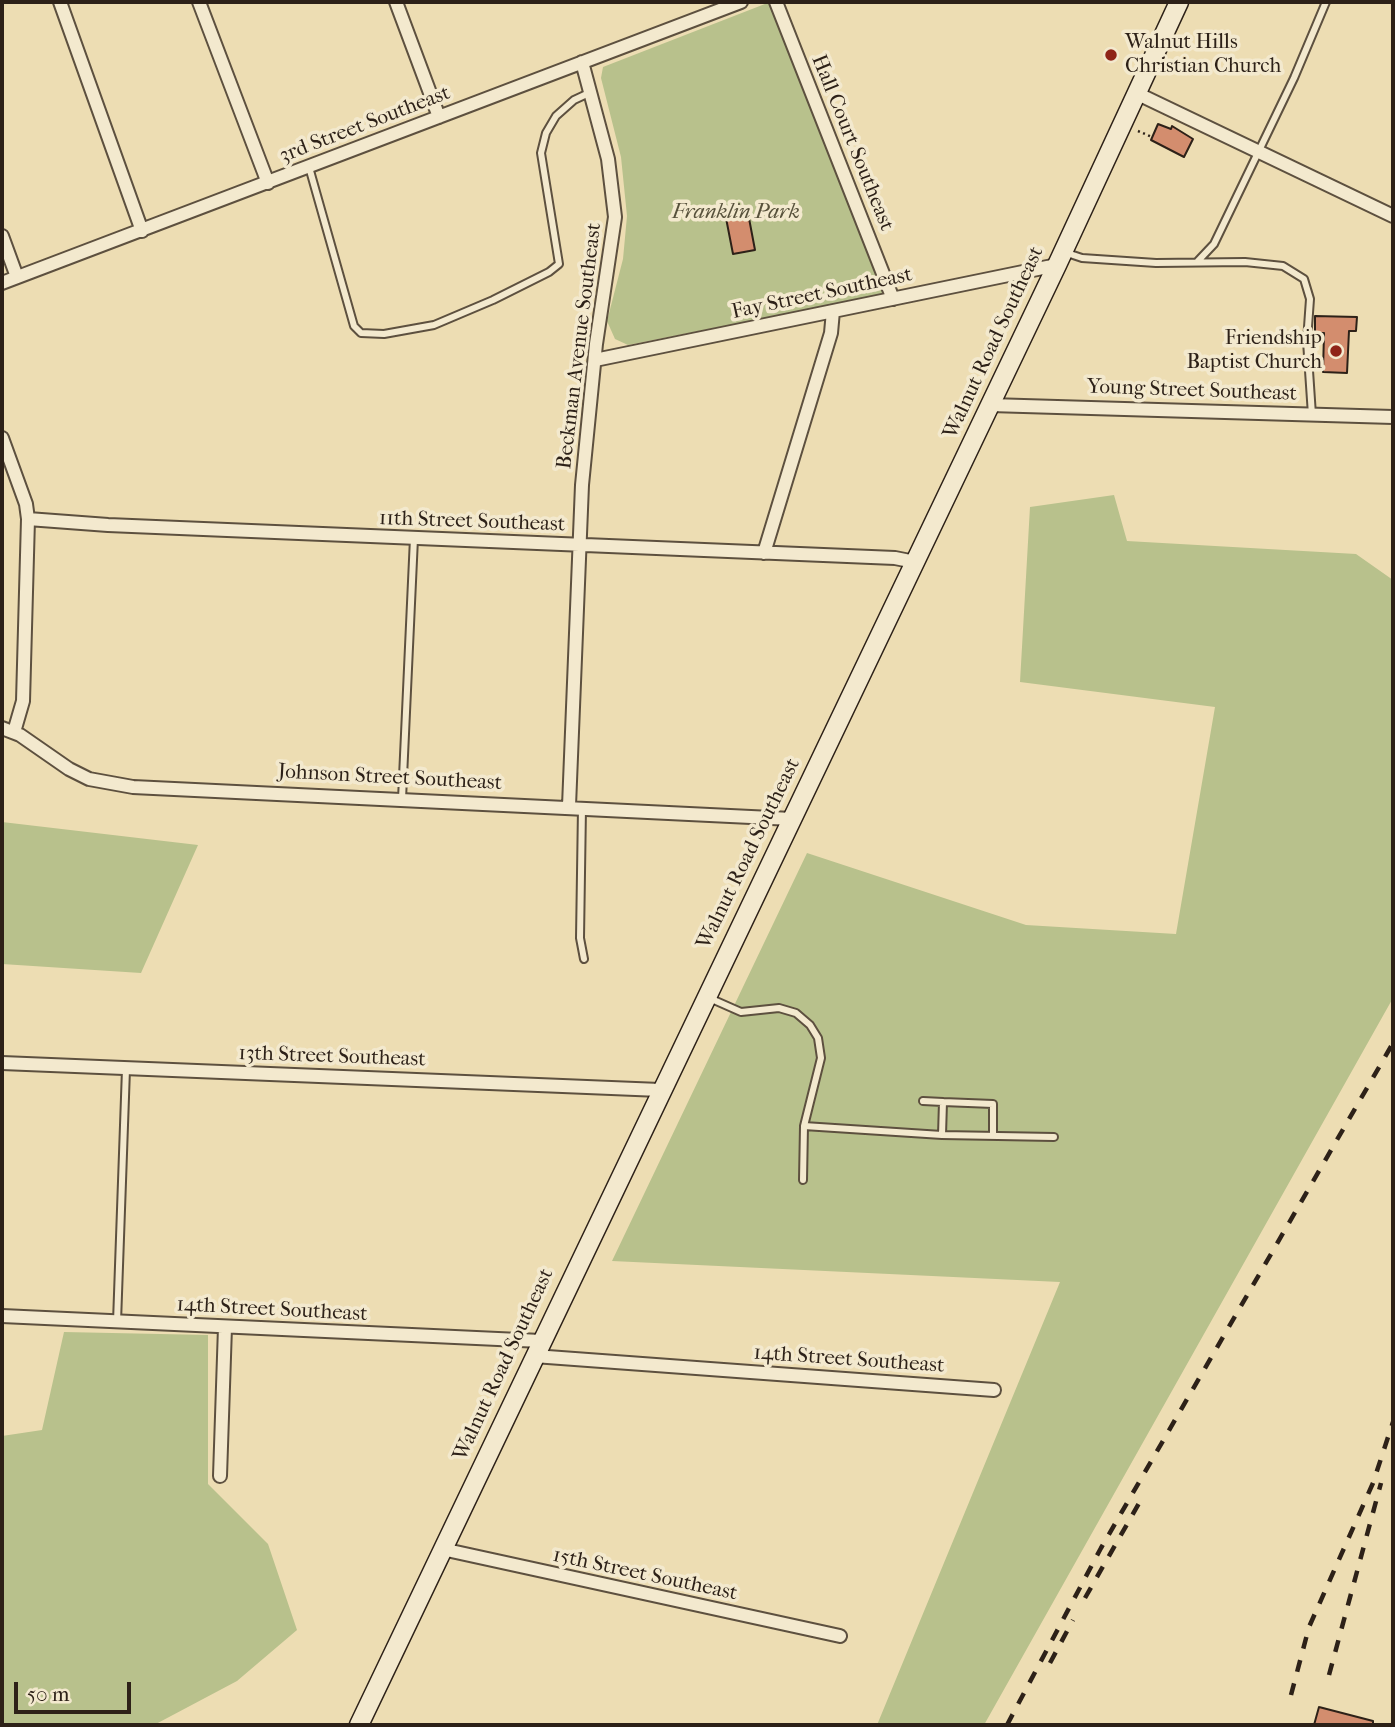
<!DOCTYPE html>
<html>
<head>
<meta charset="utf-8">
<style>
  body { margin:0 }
  #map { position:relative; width:1395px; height:1727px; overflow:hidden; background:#edddb3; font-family:"IM FELL French Canon",serif }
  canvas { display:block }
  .frame { position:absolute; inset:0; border:4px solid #2d2118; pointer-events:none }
  .scale { position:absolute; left:14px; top:1682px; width:117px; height:32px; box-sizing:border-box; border:4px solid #2d2118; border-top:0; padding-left:9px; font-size:21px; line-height:24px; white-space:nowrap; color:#2d2118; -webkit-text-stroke:5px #f3e9ce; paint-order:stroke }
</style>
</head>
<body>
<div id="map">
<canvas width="1395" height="1727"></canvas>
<div class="frame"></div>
<div class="scale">50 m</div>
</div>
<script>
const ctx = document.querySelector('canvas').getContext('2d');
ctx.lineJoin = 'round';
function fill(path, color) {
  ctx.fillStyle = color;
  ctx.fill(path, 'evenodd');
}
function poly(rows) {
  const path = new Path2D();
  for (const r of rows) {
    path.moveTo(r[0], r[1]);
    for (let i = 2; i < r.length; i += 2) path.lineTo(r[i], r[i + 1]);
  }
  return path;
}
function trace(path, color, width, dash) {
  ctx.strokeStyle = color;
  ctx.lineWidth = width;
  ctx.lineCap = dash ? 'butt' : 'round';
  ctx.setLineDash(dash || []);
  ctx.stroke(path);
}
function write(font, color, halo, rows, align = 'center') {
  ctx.font = font + ' "IM FELL French Canon",serif';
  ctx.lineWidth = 7;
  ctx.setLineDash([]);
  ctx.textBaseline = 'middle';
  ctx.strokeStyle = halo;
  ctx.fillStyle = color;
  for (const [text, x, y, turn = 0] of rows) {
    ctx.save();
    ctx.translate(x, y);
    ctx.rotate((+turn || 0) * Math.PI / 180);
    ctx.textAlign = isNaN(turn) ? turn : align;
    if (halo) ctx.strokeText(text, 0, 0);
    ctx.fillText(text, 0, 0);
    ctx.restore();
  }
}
const green = poly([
  [770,2,885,294,628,345,615,339,607,321,623,259,627,216,621,157,601,78,603,67],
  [1114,495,1127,541,1356,554,1393,580,1393,998,984,1725,877,1725,1060,1282,612,1261,807,853,1026,925,1176,934,1215,707,1020,682,1030,507],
  [2,822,198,845,141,973,2,964],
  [64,1332,208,1335,208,1484,268,1544,297,1630,237,1681,154,1725,2,1725,2,1436,42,1430]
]);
const building = poly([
  [1158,124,1171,129,1172,126,1193,139,1184,157,1151,140,1158,124],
  [748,213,755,250,733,254,726,218,748,213],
  [1315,316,1357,317,1356,331,1349,331,1347,373,1323,372,1324,333,1315,333,1315,316],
  [1319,1707,1373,1721,1373,1725,1314,1725,1319,1707]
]);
const path = poly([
  [1138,131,1152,137]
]);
const service = poly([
  [309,167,354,326,361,333,384,334,434,325,493,300,549,272,559,264,541,153,546,133,556,116,574,100,589,93],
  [1067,253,1082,258,1156,263,1245,262,1283,266,1304,279,1310,299,1307,341,1312,415],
  [1197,262,1214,244,1294,78,1326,2],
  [402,799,414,538],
  [582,808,580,938,584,959],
  [707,997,741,1012,779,1008,796,1013,810,1025,818,1038,821,1058,804,1126,803,1180],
  [923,1101,943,1102],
  [804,1126,942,1135,1054,1137],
  [942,1135,943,1102,993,1104,993,1135],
  [117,1322,126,1069]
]);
const minor = poly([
  [60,2,142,231],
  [199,2,268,183],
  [396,2,439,117],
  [776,2,893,299],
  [1136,93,1393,216],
  [2,236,17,277],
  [2,283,741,2],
  [595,360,1057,265],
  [990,405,1393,417],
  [2,438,26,504,28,519,23,701,14,732],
  [28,519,108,525,895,558,915,562],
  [764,553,831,333,833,311],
  [2,728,20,735,69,769,89,779,133,787,792,819],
  [569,806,582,485,596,344,615,217,608,159,582,62],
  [2,1063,660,1090],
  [2,1316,541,1341],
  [534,1356,994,1390],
  [220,1476,225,1327],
  [442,1549,840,1636]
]);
const secondary = poly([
  [359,1725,1057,265,1179,2]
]);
const rail = poly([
  [1085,1598,1142,1498],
  [1050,1663,1073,1620],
  [1329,1675,1381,1483],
  [1291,1695,1309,1627,1373,1483,1393,1422],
  [1007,1725,1101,1548,1393,1043]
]);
const markers = [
  [1111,55,7,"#8f2418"],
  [1336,351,7,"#8f2418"]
];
const poiNames = [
  ["Walnut Hills",1125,43],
  ["Christian Church",1125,67],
  ["Friendship",1322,339,"right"],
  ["Baptist Church",1322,363,"right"]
];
const streetNames = [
  ["3rd Street Southeast",365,125,-21],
  ["Hall Court Southeast",852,143,68],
  ["Fay Street Southeast",822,294,-12],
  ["Walnut Road Southeast",994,343,-65],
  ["Beckman Avenue Southeast",580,346,-83],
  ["Young Street Southeast",1192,391,2],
  ["11th Street Southeast",472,522,2],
  ["Johnson Street Southeast",390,778,3],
  ["Walnut Road Southeast",749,854,-64],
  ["13th Street Southeast",332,1057,2],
  ["14th Street Southeast",272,1310,3],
  ["14th Street Southeast",849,1360,4],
  ["Walnut Road Southeast",504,1365,-65],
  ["15th Street Southeast",645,1575,12]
];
const parkNames = [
  ["Franklin Park",736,213]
];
fill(green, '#b8c18c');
fill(building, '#d38d6e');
trace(building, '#2d2118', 2);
trace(service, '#5d503f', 10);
trace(minor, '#5d503f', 16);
trace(secondary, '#2d2118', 21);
trace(path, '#2d2118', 2.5, [2, 3.5]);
trace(service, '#f3e9ce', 6);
trace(minor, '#f3e9ce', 12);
trace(secondary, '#f3e9ce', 18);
trace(rail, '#2d2118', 4.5, [12, 12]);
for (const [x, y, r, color] of markers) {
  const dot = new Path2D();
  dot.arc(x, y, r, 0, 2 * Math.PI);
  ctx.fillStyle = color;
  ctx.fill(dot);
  trace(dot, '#f3e9ce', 2.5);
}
write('21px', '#2d2118', '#f3e9ce', poiNames, 'left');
write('21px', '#2d2118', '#f3e9ce', streetNames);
write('italic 21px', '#57513b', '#f3e9ce', parkNames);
</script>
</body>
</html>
